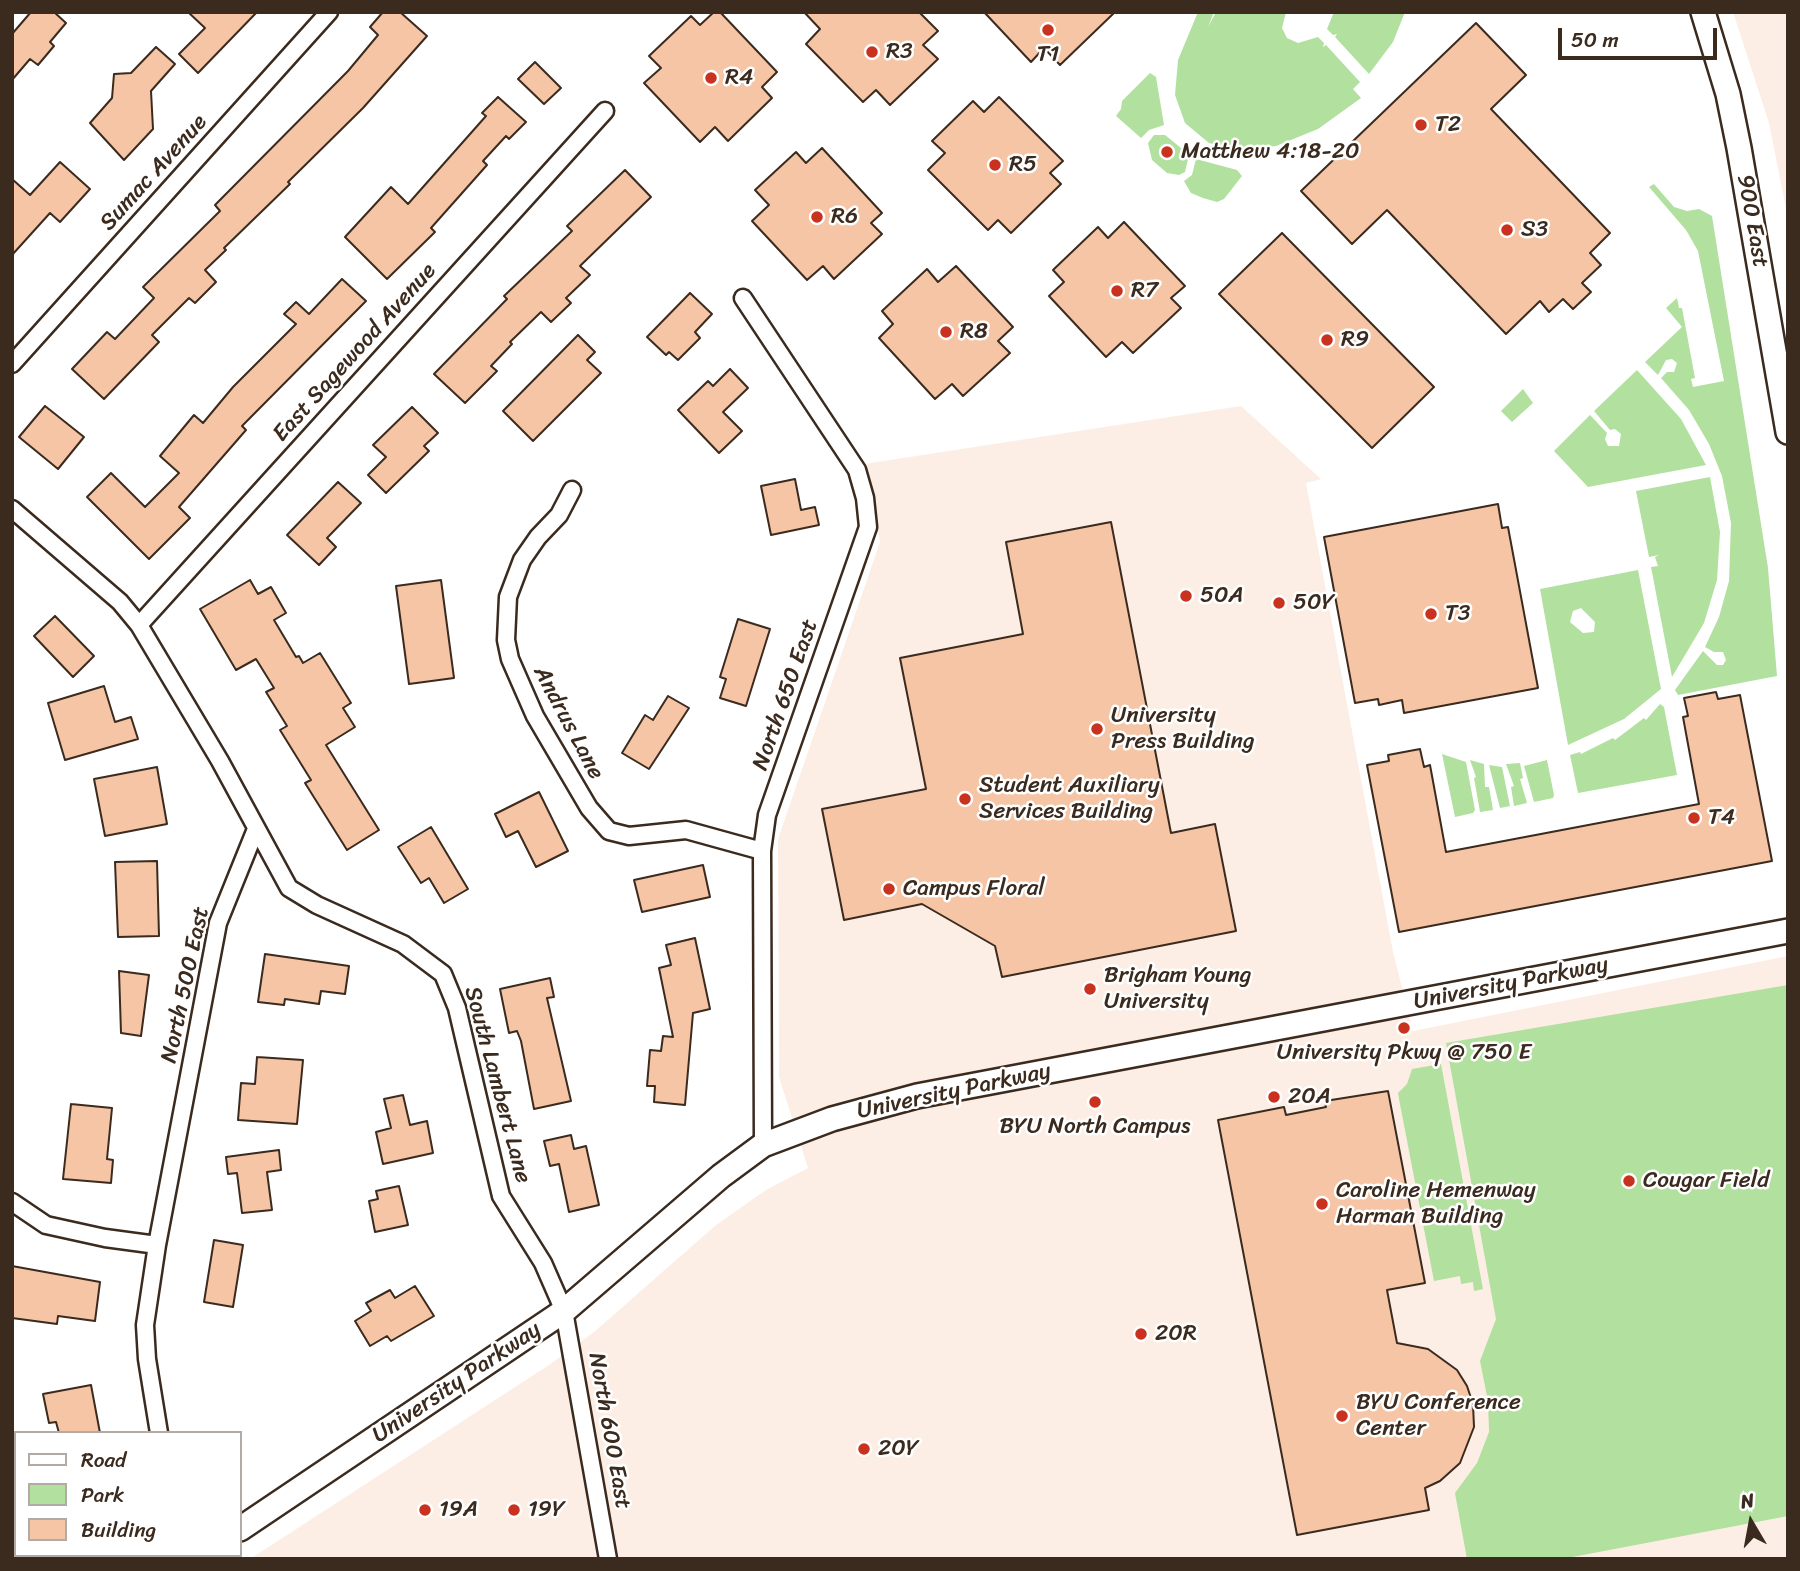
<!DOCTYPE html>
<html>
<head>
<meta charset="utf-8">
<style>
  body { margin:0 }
  #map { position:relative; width:1800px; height:1571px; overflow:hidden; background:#fff; font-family:Sriracha,sans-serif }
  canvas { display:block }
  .frame { position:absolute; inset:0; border:14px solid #3b2a1e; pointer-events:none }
  .legend { position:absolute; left:14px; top:1431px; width:228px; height:126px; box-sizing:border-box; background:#fff; border:2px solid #b1aaa5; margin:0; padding:9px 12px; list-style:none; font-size:21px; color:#3b2a1e }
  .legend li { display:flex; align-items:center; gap:14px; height:35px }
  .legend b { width:35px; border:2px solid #b1aaa5 }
  .north { position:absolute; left:1716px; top:1487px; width:70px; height:70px; -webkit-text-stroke:5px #fff; paint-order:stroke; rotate:350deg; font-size:19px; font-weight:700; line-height:28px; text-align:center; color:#3b2a1e }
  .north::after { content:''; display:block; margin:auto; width:24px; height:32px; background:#3b2a1e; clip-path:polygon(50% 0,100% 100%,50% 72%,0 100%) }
  .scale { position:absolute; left:1558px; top:28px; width:159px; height:32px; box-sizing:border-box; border:4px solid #3b2a1e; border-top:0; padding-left:9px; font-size:21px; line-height:24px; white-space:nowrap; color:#3b2a1e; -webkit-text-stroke:5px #fff; paint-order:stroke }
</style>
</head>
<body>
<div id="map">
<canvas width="1800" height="1571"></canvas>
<div class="frame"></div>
<ul class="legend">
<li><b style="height:9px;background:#fff"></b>Road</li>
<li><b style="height:19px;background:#b1e09f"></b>Park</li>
<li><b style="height:19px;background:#f5c5a5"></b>Building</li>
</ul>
<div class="north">N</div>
<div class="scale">50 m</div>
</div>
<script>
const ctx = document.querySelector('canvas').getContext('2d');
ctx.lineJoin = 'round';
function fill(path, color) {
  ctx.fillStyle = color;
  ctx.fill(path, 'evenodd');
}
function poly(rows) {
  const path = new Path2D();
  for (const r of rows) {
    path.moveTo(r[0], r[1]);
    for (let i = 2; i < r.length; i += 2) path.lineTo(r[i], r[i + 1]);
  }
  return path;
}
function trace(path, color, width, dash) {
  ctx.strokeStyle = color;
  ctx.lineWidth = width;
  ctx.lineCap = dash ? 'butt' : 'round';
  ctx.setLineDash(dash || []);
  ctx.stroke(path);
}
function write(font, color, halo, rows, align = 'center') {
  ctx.font = font + ' Sriracha,sans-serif';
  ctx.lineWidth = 5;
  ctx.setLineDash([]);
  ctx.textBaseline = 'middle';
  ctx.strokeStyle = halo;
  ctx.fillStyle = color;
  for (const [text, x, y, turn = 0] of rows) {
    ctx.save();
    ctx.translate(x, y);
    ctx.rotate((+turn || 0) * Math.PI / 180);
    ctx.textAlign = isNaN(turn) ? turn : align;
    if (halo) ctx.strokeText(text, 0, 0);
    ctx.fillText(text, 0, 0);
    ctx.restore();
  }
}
const built = poly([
  [1733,12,1788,12,1788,219,1769,123],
  [1241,406,1321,479,1306,483,1393,952,1413,1031,1788,956,1788,1559,250,1559,549,1365,594,1332,716,1225,766,1190,808,1168,779,1077,778,839,880,542,864,464]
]);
const green = poly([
  [1198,12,1214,12,1208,27,1216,12,1286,12,1282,28,1287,38,1298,43,1318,37,1324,43,1323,47,1326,45,1360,82,1353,89,1361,98,1318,129,1276,146,1237,150,1209,143,1185,123,1175,95,1178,60],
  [1334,12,1405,12,1393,42,1369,74,1335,37,1337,34,1333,35,1327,29],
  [1150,73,1156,77,1164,125,1149,130,1141,138,1116,116,1121,109,1122,101],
  [1154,135,1165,135,1181,148,1188,159,1185,172,1179,175,1167,173,1152,160,1148,143],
  [1196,159,1237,170,1242,176,1224,199,1217,202,1203,198,1191,193,1184,181,1192,175],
  [1654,184,1674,207,1687,211,1699,209,1712,216,1768,568,1777,676,1678,695,1675,690,1703,651,1717,665,1723,665,1726,660,1723,652,1714,652,1705,647,1719,617,1729,581,1731,523,1722,476,1709,444,1689,410,1661,378,1667,372,1674,372,1677,363,1672,359,1666,360,1658,375,1645,362,1682,327,1666,308,1677,298,1679,308,1682,308,1695,378,1691,379,1693,387,1724,381,1698,251,1686,230,1649,187],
  [1637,370,1681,419,1706,465,1588,487,1554,451,1590,415,1607,433,1605,439,1608,446,1619,446,1621,434,1615,429,1610,430,1594,411],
  [1523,389,1533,403,1512,422,1501,411],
  [1710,477,1720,532,1717,580,1704,623,1672,677,1651,567,1658,566,1655,557,1659,555,1649,557,1636,491],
  [1638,570,1661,689,1624,719,1568,745,1540,589],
  [1581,608,1595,622,1594,632,1583,633,1570,622,1573,611],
  [1660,704,1664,707,1677,775,1578,793,1570,755,1580,752,1581,754,1613,738,1615,740,1644,718,1646,720],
  [1442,754,1466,762,1475,810,1473,813,1455,817],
  [1470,760,1484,764,1485,787,1489,787,1493,810,1480,812,1474,778,1476,777],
  [1547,760,1554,795,1553,798,1534,802,1524,766],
  [1520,763,1523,778,1520,779,1527,803,1514,806,1511,787,1514,786,1506,764],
  [1489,765,1502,767,1510,806,1500,808],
  [1788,985,1788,1516,1562,1559,1467,1559,1455,1493,1477,1463,1489,1432,1488,1401,1480,1361,1496,1319,1446,1043],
  [1441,1064,1483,1289,1474,1291,1473,1282,1461,1284,1460,1276,1434,1281,1399,1099,1398,1093,1407,1084,1412,1069],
  [16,1480,16,1555,103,1555,91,1559,12,1559,12,1481]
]);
const building = poly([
  [31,12,54,12,66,23,50,42,54,46,38,65,30,59,12,80,12,34,31,12],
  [188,12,257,12,198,73,179,54,205,28,188,12],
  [383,12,400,12,427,36,363,108,288,182,290,184,224,248,226,250,205,270,216,282,195,303,189,298,152,335,159,342,104,399,72,369,107,332,115,339,154,298,143,287,220,211,215,205,348,71,378,35,370,27,383,12],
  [714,12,720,12,777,72,762,87,772,98,728,141,715,127,700,142,644,83,661,68,649,56,691,16,700,25,714,12],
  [804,12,919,12,938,31,923,45,938,59,890,105,876,90,863,102,806,44,820,29,804,12],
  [984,12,1115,12,1060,65,1044,48,1031,62,984,12],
  [1476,23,1526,75,1491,109,1610,233,1590,253,1601,265,1582,283,1591,292,1573,309,1563,299,1549,312,1540,301,1506,334,1387,210,1352,244,1301,191,1476,23],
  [156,47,175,64,151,91,153,129,124,160,90,123,112,98,114,74,131,73,156,47],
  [535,62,561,88,544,104,518,79,535,62],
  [498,97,526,122,509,139,506,136,483,161,487,165,431,228,435,232,387,279,345,237,391,187,408,204,486,116,482,113,498,97],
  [999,97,1063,161,1050,173,1061,184,1011,233,998,220,988,230,928,170,945,153,932,141,973,101,984,112,999,97],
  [822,148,882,213,871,223,882,234,834,279,823,266,807,280,752,221,769,205,755,190,796,152,806,163,822,148],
  [60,162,90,189,60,222,50,213,12,255,12,179,30,195,60,162],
  [625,170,651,197,580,266,590,275,566,298,571,303,551,322,541,312,510,342,512,344,491,366,497,371,465,403,434,374,507,299,504,296,572,231,567,226,625,170],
  [1124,222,1185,286,1171,298,1181,308,1133,353,1122,342,1106,357,1049,296,1064,282,1053,270,1098,227,1108,238,1124,222],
  [1282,233,1434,387,1372,448,1219,294,1282,233],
  [956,266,1013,327,998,341,1010,353,963,396,952,384,935,399,879,338,893,324,882,311,927,269,938,282,956,266],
  [342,279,366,301,242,426,246,430,179,507,190,518,149,559,87,497,111,473,145,507,179,473,160,456,194,415,203,423,233,387,296,324,284,314,296,302,309,314,342,279],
  [690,293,712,314,695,332,700,338,678,360,669,352,666,355,647,337,690,293],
  [578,335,595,352,587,360,601,373,533,441,503,411,578,335],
  [730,369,748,388,723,412,742,431,719,453,678,410,708,381,713,386,730,369],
  [45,406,84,437,58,469,19,437,45,406],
  [412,407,438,433,424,446,429,451,386,493,368,475,386,457,373,445,412,407],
  [795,479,801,510,815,507,819,525,771,535,761,486,795,479],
  [338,482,361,503,327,538,336,547,319,565,287,535,338,482],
  [1498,504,1502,528,1508,527,1538,688,1404,713,1402,700,1379,705,1378,699,1355,703,1324,537,1498,504],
  [1111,522,1171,833,1215,824,1236,931,1002,977,995,946,922,904,844,920,822,809,926,789,900,658,1023,634,1006,542,1111,522],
  [250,580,258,594,271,587,286,613,274,620,296,657,299,656,303,663,320,653,351,703,343,708,355,727,326,745,379,830,347,850,305,783,311,780,280,730,287,726,266,692,274,688,256,659,236,670,200,609,250,580],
  [441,580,454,678,409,684,396,586,441,580],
  [55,616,94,656,73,677,34,636,55,616],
  [738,619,770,629,746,706,720,698,726,679,720,677,738,619],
  [104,686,115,722,131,717,138,739,65,760,48,703,104,686],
  [1716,692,1718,699,1740,695,1772,861,1399,932,1367,765,1389,761,1388,755,1420,749,1424,767,1430,765,1446,852,1699,804,1683,717,1688,716,1684,698,1716,692],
  [668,696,689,708,649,769,622,753,645,715,653,720,668,696],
  [157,767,167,824,105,836,94,779,157,767],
  [539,792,568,851,536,867,518,831,506,837,495,814,539,792],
  [431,827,468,889,444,903,429,878,421,883,398,847,431,827],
  [157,861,159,936,118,937,115,862,157,861],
  [703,865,710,897,642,912,634,880,703,865],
  [695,938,710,1009,693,1013,685,1105,654,1102,655,1086,647,1086,650,1050,661,1051,663,1036,673,1037,659,968,671,965,666,945,695,938],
  [265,954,349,966,345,994,321,991,319,1004,285,999,284,1005,258,1002,265,954],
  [119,971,149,975,141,1036,121,1033,119,971],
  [550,978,554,997,547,998,571,1101,534,1109,521,1041,517,1031,509,1033,500,989,550,978],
  [257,1057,303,1060,297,1124,238,1120,241,1083,255,1084,257,1057],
  [1388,1091,1425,1283,1387,1290,1397,1343,1428,1349,1457,1370,1467,1386,1473,1404,1474,1427,1460,1463,1440,1481,1425,1488,1429,1510,1297,1535,1218,1120,1284,1107,1286,1115,1326,1107,1325,1101,1388,1091],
  [403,1095,410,1125,427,1121,433,1153,383,1164,376,1132,391,1128,384,1099,403,1095],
  [71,1104,112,1108,107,1159,113,1160,111,1183,63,1179,71,1104],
  [571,1135,574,1149,586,1146,599,1205,569,1212,559,1164,550,1166,544,1141,571,1135],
  [279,1150,281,1170,267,1172,272,1210,242,1213,237,1173,228,1174,226,1157,279,1150],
  [399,1186,408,1225,375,1232,369,1201,378,1199,376,1191,399,1186],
  [214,1240,243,1245,233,1307,204,1302,214,1240],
  [12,1266,100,1282,95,1321,58,1316,57,1324,12,1318,12,1266],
  [415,1286,434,1316,391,1341,387,1336,370,1346,355,1321,371,1311,366,1303,390,1290,395,1298,415,1286],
  [91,1385,100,1433,59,1433,56,1422,49,1423,43,1394,91,1385]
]);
const street = poly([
  [743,298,857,470,865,498,868,527,767,815,762,851,763,1145],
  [12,364,329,12],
  [572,490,559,515,538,537,522,560,508,597,506,640,510,659,535,716,589,808,609,831,629,836,686,830,762,851],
  [12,509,120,602,139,625,220,761,289,888,317,905,403,944,443,974,457,1008,501,1196,543,1263,564,1311,608,1559],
  [139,625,605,111],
  [12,1202,46,1225,105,1238,157,1245],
  [159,1433,147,1359,145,1325,157,1245,218,923,256,829],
  [181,1555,182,1559]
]);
const secondary = poly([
  [1703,12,1728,94,1739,148,1788,432],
  [240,1529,564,1311,721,1176,763,1145,832,1119,917,1096,1788,931],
  [194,1559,200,1555]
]);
const markers = [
  [1048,30,7,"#c8321e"],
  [872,52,7,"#c8321e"],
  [711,78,7,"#c8321e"],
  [1421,125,7,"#c8321e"],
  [1167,152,7,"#c8321e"],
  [995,165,7,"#c8321e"],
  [817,217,7,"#c8321e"],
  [1507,230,7,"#c8321e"],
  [1117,291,7,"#c8321e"],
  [946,332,7,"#c8321e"],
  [1327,340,7,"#c8321e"],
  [1186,596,7,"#c8321e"],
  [1279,603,7,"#c8321e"],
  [1431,614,7,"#c8321e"],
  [1097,729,7,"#c8321e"],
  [965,799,7,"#c8321e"],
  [1694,818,7,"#c8321e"],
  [889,889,7,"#c8321e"],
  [1090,989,7,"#c8321e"],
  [1404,1028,7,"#c8321e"],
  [1274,1097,7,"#c8321e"],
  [1095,1102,7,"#c8321e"],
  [1629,1181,7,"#c8321e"],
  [1322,1204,7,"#c8321e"],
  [1141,1334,7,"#c8321e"],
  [1342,1416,7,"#c8321e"],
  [864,1449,7,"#c8321e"],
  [425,1510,7,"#c8321e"],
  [514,1510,7,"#c8321e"]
];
const poiNames = [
  ["R3",886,52],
  ["T1",1048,55,"center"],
  ["R4",725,78],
  ["T2",1435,125],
  ["Matthew 4:18-20",1181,152],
  ["R5",1009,165],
  ["R6",831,217],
  ["S3",1521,230],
  ["R7",1131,291],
  ["R8",960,332],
  ["R9",1341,340],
  ["50A",1200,596],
  ["50Y",1293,603],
  ["T3",1445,614],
  ["University",1111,716],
  ["Press Building",1111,742],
  ["Student Auxiliary",979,786],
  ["Services Building",979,812],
  ["T4",1708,818],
  ["Campus Floral",903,889],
  ["Brigham Young",1104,976],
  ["University",1104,1002],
  ["University Pkwy @ 750 E",1404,1053,"center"],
  ["20A",1288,1097],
  ["BYU North Campus",1095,1127,"center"],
  ["Cougar Field",1643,1181],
  ["Caroline Hemenway",1336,1191],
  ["Harman Building",1336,1217],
  ["20R",1155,1334],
  ["BYU Conference",1356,1403],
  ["Center",1356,1429],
  ["20Y",878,1449],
  ["19A",439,1510],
  ["19Y",528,1510]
];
const streetNames = [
  ["Sumac Avenue",154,173,-48],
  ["900 East",1752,221,80],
  ["East Sagewood Avenue",355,353,-48],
  ["North 650 East",786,695,-71],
  ["Andrus Lane",568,723,62],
  ["University Parkway",1511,984,-11],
  ["North 500 East",186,985,-78],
  ["South Lambert Lane",497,1085,75],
  ["University Parkway",954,1092,-12],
  ["University Parkway",457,1383,-34],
  ["North 600 East",609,1431,80]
];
fill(built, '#fceee4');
fill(green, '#b1e09f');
fill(building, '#f5c5a5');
trace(building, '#3b2a1e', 2);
trace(street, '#3b2a1e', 21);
trace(secondary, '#3b2a1e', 28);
trace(street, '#fff', 16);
trace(secondary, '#fff', 23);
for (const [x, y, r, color] of markers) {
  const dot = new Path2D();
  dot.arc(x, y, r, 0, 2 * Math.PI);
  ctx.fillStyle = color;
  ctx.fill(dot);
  trace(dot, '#fff', 2.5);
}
write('23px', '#3b2a1e', '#fff', poiNames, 'left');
write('23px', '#3b2a1e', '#fff', streetNames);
</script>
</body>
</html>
